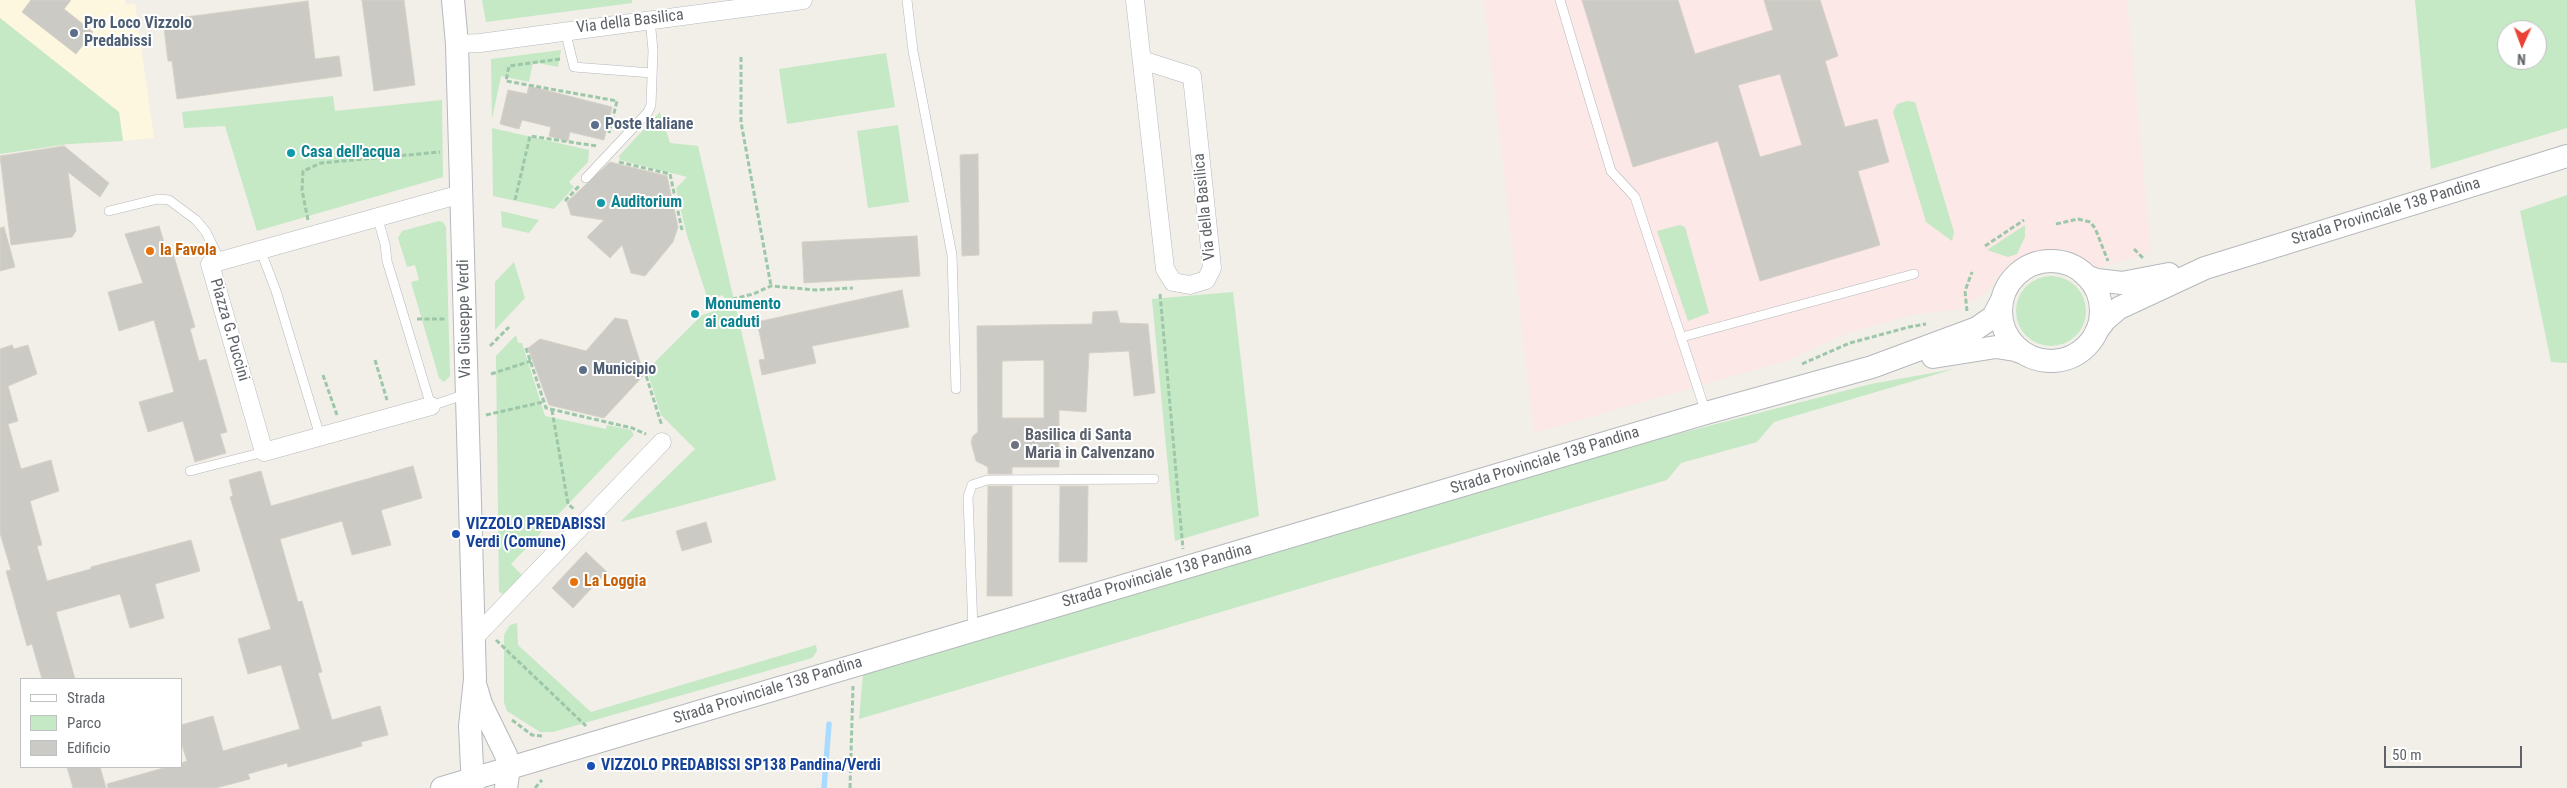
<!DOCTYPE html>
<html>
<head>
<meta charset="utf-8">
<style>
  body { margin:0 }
  #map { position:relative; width:2567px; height:788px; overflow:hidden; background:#f1efe8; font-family:"Roboto Condensed",sans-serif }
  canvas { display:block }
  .legend { position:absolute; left:20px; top:678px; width:162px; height:90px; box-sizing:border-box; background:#fff; border:1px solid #bfc1c3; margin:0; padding:6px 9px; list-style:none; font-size:15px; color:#5f6368 }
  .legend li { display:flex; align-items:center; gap:10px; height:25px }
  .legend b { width:25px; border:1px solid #bfc1c3 }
  .north { position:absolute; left:2497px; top:20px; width:50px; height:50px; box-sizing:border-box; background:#fff; border:1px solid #bfc1c3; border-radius:50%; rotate:182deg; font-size:14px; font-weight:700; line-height:20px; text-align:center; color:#5f6368 }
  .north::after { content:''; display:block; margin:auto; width:18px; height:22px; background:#ea4335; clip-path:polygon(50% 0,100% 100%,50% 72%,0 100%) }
  .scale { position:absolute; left:2384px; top:746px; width:138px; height:22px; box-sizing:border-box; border:2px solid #5f6368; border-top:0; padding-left:6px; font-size:15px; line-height:18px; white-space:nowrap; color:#5f6368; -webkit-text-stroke:4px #fff; paint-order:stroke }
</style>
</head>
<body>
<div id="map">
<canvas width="2567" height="788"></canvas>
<ul class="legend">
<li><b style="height:6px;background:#fff"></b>Strada</li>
<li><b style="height:14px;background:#c5e8c5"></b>Parco</li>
<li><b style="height:14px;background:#cccac5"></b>Edificio</li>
</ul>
<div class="north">N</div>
<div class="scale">50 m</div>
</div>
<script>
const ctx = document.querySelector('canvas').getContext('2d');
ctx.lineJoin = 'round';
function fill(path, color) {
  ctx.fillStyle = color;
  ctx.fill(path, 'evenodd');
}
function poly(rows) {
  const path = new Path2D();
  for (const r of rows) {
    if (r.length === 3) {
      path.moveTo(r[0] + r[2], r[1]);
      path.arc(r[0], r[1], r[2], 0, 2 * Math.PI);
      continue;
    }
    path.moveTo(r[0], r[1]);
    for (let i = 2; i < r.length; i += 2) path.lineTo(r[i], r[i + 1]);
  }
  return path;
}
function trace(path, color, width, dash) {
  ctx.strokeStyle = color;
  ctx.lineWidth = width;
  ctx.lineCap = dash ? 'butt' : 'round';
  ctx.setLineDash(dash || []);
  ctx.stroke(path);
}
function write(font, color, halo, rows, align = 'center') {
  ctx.font = font + ' "Roboto Condensed",sans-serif';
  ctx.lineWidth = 4;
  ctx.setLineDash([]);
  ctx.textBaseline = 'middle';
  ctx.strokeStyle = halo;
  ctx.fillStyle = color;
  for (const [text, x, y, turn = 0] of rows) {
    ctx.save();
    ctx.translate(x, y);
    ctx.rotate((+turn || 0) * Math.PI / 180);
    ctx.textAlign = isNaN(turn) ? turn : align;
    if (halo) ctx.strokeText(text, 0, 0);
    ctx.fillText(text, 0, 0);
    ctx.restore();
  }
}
const commercial = poly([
  [0,0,125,0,126,5,135,4,154,138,123,141,119,112,0,18]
]);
const medical = poly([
  [1484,0,2127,0,2151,252,2094,269,2066,250,2043,250,2010,262,1988,291,1956,310,1911,315,1847,333,1786,361,1534,433]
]);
const green = poly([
  [482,0,632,0,632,3,486,22],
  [2415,0,2567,0,2567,128,2431,169],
  [2507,30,2537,30,2537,60,2507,60],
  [0,18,119,112,123,141,69,144,0,154],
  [561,50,558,67,533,62,529,82,501,76,492,119,491,59],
  [886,53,895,107,787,124,779,69],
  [333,96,335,111,442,100,443,177,257,231,225,126,184,128,182,112],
  [1907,101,1915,102,1954,232,1952,241,1926,222,1893,112,1897,104],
  [660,112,670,143,698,146,776,480,620,522,695,449,661,415,647,370,702,315,727,307,723,295,708,300,686,232,676,188,687,177,620,160,619,156],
  [898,125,909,202,868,208,857,131],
  [492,128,589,150,588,162,569,182,574,187,554,209,493,196],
  [2567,195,2567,363,2551,362,2520,211],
  [501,211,539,220,529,233,502,227],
  [439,221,443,222,446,227,450,376,444,382,439,378,411,282,419,280,415,265,407,267,398,238,402,231],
  [1680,225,1685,227,1709,313,1688,321,1657,231],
  [2025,225,2025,237,2017,254,2008,257,1987,250],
  [514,262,525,298,495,330,495,282],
  [2051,311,35],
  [1233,292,1259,516,1175,541,1152,299],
  [516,335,518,343,522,343,545,416,606,429,607,425,631,430,634,435,511,564,522,575,503,594,499,592,496,356],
  [1954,369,1774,422,1757,442,1681,463,1667,480,859,719,863,674,1604,453,1871,384],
  [517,623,518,645,591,712,816,645,817,651,812,658,553,732,540,732,507,711,504,702,504,635,510,625]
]);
const stream = poly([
  [824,788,829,724]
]);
const building = poly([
  [31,0,71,0,64,9,93,32,76,54,22,12,31,0],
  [362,0,404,0,415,85,374,91,362,0],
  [1582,0,1678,0,1695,54,1773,30,1764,0,1820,0,1838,56,1825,61,1845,127,1877,119,1889,162,1858,171,1880,245,1760,281,1718,141,1633,167,1582,0],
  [1780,74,1802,145,1760,157,1738,85,1780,74],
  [308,1,315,59,339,56,342,76,177,99,172,61,168,61,163,20,308,1],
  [529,86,612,107,604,140,570,132,568,141,549,136,551,127,522,120,519,129,500,124,508,90,527,94,529,86],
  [64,146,109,183,100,197,68,172,76,231,72,237,11,245,0,156,64,146],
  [978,154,979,255,962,256,960,155,978,154],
  [610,162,667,176,678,227,673,242,645,276,631,273,622,245,610,258,587,237,604,220,571,215,567,202,610,162],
  [159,226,168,255,173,253,195,327,190,329,199,361,206,359,227,432,220,434,226,453,195,462,183,421,148,432,139,402,174,392,154,320,119,331,108,292,143,283,125,234,159,226],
  [4,227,15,267,0,271,0,228,4,227],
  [917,236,920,276,804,283,802,242,917,236],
  [902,290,909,327,812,346,816,363,762,375,759,360,765,359,757,322,902,290],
  [1117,311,1120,323,1148,324,1155,393,1134,396,1129,351,1089,353,1086,412,1059,410,1059,467,1012,467,1012,474,988,474,988,467,976,461,971,442,973,436,978,432,977,326,1092,324,1093,312,1117,311],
  [1044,360,1044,418,1002,418,1002,361,1044,360],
  [615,318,627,320,644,375,604,418,549,405,528,348,540,339,586,351,615,318],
  [12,345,14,349,28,345,37,374,8,386,18,421,8,424,21,469,51,460,59,491,30,501,42,545,37,546,47,581,91,569,91,567,191,540,200,571,155,584,164,618,130,628,120,594,56,612,75,679,42,679,32,644,27,646,6,571,11,570,0,533,0,349,12,345],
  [413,466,422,498,381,510,391,545,352,555,342,521,280,539,298,602,302,601,322,672,318,673,332,720,380,706,388,735,361,742,362,746,288,767,287,763,248,774,250,779,216,788,108,788,107,784,167,767,181,767,181,763,187,761,181,742,181,725,213,716,223,751,300,729,281,665,248,674,238,639,271,629,230,497,233,496,229,480,261,471,271,506,413,466],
  [988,486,1012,486,1012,596,987,596,988,486],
  [1060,486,1088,486,1087,562,1059,562,1060,486],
  [706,522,712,542,682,551,676,531,706,522],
  [586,552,607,572,573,608,552,588,586,552],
  [67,767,100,767,106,788,73,788,67,767]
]);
const path = poly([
  [741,57,741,122,771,286],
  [560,59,509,66,506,81,617,101,609,133],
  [619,162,670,174,682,230],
  [515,200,530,136,597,146],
  [565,201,579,186],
  [308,220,302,190,303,171,321,163,440,152],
  [2056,224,2078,219,2090,222,2095,228,2108,261],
  [1985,246,2024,220],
  [2134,249,2144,259],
  [1160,294,1183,549],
  [725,301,753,294,771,286,816,290,853,288],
  [1967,311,1965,291,1972,272],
  [417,319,446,319],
  [490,346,509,327],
  [526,348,546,408,632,428,646,434],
  [375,360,387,400],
  [1802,364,1850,343,1909,327,1926,324],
  [644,369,662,426],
  [491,374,531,361],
  [323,375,337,415],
  [552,410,568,504,575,510],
  [486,415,543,402],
  [496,640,586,726],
  [512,720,532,735,543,736],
  [535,788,542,780],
  [850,788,853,686]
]);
const service = poly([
  [907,0,913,51,952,255,956,389],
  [1560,0,1611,171,1635,197,1706,413],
  [565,30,574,67,652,73],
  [586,178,648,112,651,105,653,50,650,20],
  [109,211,158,199,169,200,196,220,206,232,220,261],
  [377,216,385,244,387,261,431,406,466,394],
  [260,249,276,291,320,436],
  [1682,337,1914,274],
  [190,471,264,452],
  [973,630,968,497,972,485,987,480,1154,479]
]);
const minor = poly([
  [1135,0,1165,269,1173,282,1190,285,1206,280,1212,268,1192,76,1142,60],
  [457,44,480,43,803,0],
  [431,406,264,452,210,264,461,194],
  [474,638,662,442]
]);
const tertiary = poly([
  [453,0,457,44,475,679,470,726,473,788],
  [2051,311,50],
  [2086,276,2097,280,2122,283,2169,274],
  [2096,332,2105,320,2119,308,2205,268,2567,156],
  [1933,357,1996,347,2015,350,2026,354],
  [476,687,481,704,506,755,509,768,506,788],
  [442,788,1706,413,1872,367,1977,328,1993,317,2002,300]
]);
const markers = [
  [74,33,5,"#5c6f8a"],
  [595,125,5,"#5c6f8a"],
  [291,153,5,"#0f9aa8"],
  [601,203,5,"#0f9aa8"],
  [150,251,5,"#e8710a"],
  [695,314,5,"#0f9aa8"],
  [583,370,5,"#5c6f8a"],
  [1015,445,5,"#6b7280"],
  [456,534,5,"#1a4fb4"],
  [574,582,5,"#e8710a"],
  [591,766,5,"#1a4fb4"]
];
const streetNames = [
  ["Via della Basilica",630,22,-7],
  ["Via della Basilica",1205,207,-96],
  ["Strada Provinciale 138 Pandina",2386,212,-17],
  ["Via Giuseppe Verdi",465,319,-91],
  ["Piazza G.Puccini",229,330,74],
  ["Strada Provinciale 138 Pandina",1545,461,-17],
  ["Strada Provinciale 138 Pandina",1157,576,-16],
  ["Strada Provinciale 138 Pandina",768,691,-17]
];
const serviceNames = [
  ["Pro Loco Vizzolo",84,24],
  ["Predabissi",84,42],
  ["Poste Italiane",605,125],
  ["Municipio",593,370]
];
const cultureNames = [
  ["Casa dell'acqua",301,153],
  ["Auditorium",611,203],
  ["Monumento",705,305],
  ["ai caduti",705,323]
];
const foodNames = [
  ["la Favola",160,251],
  ["La Loggia",584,582]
];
const worshipNames = [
  ["Basilica di Santa",1025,436],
  ["Maria in Calvenzano",1025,454]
];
const transitNames = [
  ["VIZZOLO PREDABISSI",466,525],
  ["Verdi (Comune)",466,543],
  ["VIZZOLO PREDABISSI SP138 Pandina/Verdi",601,766]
];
fill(commercial, '#fef7e0');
fill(medical, '#fce8e6');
fill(green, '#c5e8c5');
trace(stream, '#aadaff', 5.5);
fill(building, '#cccac5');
trace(building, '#d6d1c6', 1);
trace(service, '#b5b8bc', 10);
trace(minor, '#b5b8bc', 19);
trace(tertiary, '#b5b8bc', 24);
trace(path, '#9cc7a9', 3, [5, 2.5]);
trace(service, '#fff', 9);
trace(minor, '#fff', 18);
trace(tertiary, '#fff', 22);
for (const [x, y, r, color] of markers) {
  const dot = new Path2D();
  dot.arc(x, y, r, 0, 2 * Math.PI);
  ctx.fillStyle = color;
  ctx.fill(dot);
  trace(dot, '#fff', 2);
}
write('16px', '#5f6368', '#fff', streetNames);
write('bold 16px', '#4e5e75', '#fff', serviceNames, 'left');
write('bold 16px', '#0d838f', '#fff', cultureNames, 'left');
write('bold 16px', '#c56008', '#fff', foodNames, 'left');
write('bold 16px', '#5b616d', '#fff', worshipNames, 'left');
write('bold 16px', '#164399', '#fff', transitNames, 'left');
</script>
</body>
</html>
